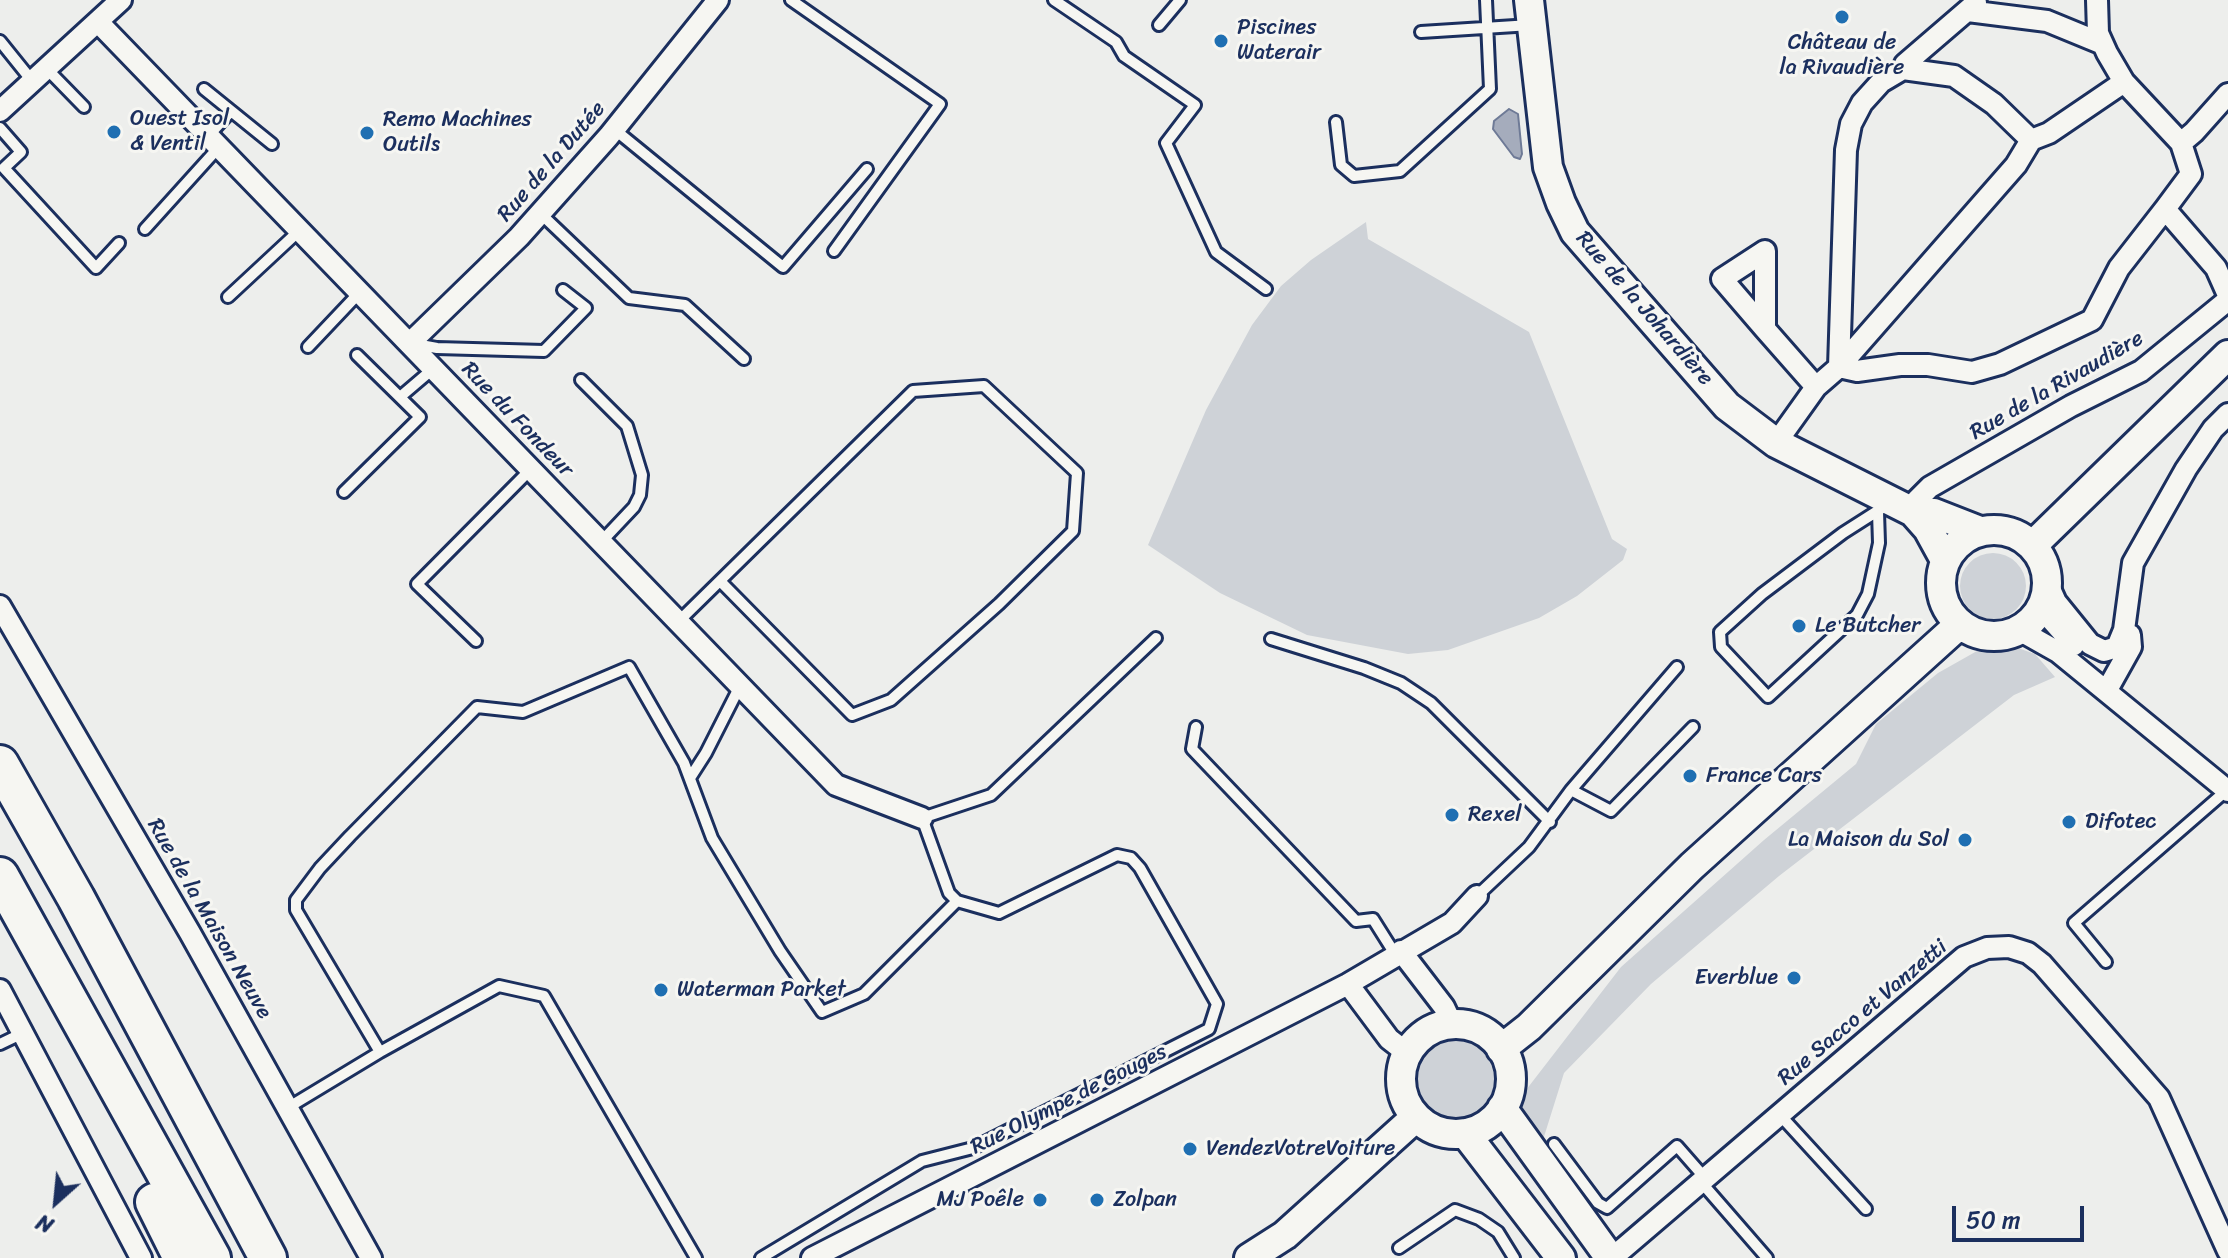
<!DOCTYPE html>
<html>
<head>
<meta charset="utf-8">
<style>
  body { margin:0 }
  #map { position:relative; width:2228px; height:1258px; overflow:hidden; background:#edeeec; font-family:Sriracha,sans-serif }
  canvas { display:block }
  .north { position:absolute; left:16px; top:1162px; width:80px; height:80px; -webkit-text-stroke:6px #f6f6f2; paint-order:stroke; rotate:207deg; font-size:22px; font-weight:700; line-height:32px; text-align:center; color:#1b2f5e }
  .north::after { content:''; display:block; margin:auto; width:28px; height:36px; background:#1b2f5e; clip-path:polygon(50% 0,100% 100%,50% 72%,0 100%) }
  .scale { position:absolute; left:1952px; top:1206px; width:132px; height:36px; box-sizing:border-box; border:4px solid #1b2f5e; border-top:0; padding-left:10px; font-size:24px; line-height:28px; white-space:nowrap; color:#1b2f5e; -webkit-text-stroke:6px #f6f6f2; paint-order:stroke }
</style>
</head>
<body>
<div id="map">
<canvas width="2228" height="1258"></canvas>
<div class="north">N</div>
<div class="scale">50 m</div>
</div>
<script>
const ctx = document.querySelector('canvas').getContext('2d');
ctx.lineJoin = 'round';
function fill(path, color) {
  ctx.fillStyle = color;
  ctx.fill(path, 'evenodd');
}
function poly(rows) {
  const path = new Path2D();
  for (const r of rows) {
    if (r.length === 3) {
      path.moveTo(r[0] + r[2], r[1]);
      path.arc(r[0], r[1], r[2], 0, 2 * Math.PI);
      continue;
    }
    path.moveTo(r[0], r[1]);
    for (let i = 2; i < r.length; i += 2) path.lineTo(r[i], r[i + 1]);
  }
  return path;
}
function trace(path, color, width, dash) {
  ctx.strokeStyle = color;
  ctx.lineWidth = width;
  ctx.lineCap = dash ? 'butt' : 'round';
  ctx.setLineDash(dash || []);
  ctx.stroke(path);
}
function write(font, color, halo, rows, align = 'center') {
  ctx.font = font + ' Sriracha,sans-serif';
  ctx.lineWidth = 6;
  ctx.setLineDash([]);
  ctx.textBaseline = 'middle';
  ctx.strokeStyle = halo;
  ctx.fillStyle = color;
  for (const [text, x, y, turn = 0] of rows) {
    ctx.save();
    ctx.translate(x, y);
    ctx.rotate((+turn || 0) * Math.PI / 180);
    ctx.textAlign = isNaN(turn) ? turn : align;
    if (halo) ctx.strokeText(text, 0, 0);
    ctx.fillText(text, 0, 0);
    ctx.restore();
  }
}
const green = poly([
  [1366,222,1368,239,1529,332,1612,539,1627,549,1623,560,1577,596,1539,618,1448,650,1408,654,1307,635,1220,593,1148,545,1206,410,1252,325,1281,286,1311,260],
  [1993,586,33],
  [2018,648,2035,654,2055,677,2014,695,1779,876,1651,984,1564,1073,1542,1143,1519,1113,1526,1090,1621,967,1764,840,1856,764,1876,724,1938,673,1977,651],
  [1453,1080,41]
]);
const water = poly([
  [1509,109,1518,114,1522,154,1520,159,1514,157,1493,129,1494,121,1509,109]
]);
const lane = poly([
  [791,0,940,104,834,251],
  [1054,0,1116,42,1124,56,1195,105,1166,143,1216,252,1266,289],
  [1159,25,1180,0],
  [1421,32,1531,25],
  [0,41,33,82],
  [47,69,84,107],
  [204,89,272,144],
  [1336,122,1341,165,1354,176,1400,171,1490,89,1486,0],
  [0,128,21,152,4,168,96,268,119,243],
  [614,129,783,267,867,169],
  [208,136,231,111],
  [540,213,629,298,685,305,744,359],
  [145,229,219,147],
  [228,297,300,230],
  [415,344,437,348,544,351,586,308,563,290],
  [308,347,360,292],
  [581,380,627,426,642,475,640,495,634,507,601,542],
  [400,397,434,368],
  [344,492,420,417,357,355],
  [1878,512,1879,543,1868,594,1857,615,1768,697,1721,647,1720,632,1762,594,1843,533,1890,503],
  [678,622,913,391,984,386,1077,473,1073,531,999,604,891,700,852,715,721,582],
  [1271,639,1364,668,1401,683,1431,703,1550,822],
  [476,641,417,584,531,469],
  [1196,727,1192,749,1356,921,1373,919,1395,954],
  [690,778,706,753,740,686],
  [1571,790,1611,811,1693,727],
  [1477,896,1529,847,1571,790,1677,667],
  [2106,962,2074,923,2227,790],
  [0,1044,23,1033],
  [380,1052,499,986,544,996,696,1258],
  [289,1107,380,1052,296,910,296,900,320,868,350,836,477,707,523,712,629,667,684,763,712,838,780,951,822,1012,864,994,957,901],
  [1780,1115,1866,1209],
  [1554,1144,1598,1203,1607,1208,1677,1146,1705,1178],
  [1701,1182,1767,1258],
  [1399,1248,1455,1210,1479,1219,1498,1232,1514,1258],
  [761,1258,922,1161,973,1148,1209,1029,1217,1004,1140,868,1131,858,1117,855,999,913,957,901,949,893,922,818,991,795,1156,638]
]);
const street = poly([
  [2097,0,2098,33,2107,53,2124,82,2181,143,2191,174,2165,209,2216,268,2228,295],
  [1968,11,2047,21,2103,44],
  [99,23,836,785,922,818],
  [1903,69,1905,64,1976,3],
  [0,111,121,0],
  [2031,140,1994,104,1954,76,1903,69,1881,82,1862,103,1851,124,1846,150,1839,367,1857,371,1900,365,1928,365,1972,372,2000,364,2092,320,2119,268,2165,209],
  [2181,143,2194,132,2228,94],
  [1765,329,1765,251,1722,279,1765,329,1816,387,1776,443],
  [410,343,519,237,609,136,718,0],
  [1816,387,1839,367,2016,165,2031,140,2049,133,2124,82],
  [1913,512,1917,500,1930,487,2071,406,2141,371,2228,300],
  [2047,582,2056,602,2090,644,2104,651,2117,647,2124,630,2133,563,2186,469,2213,429,2228,414],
  [0,606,190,933,371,1258],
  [2041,608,2074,645],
  [2019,630,2058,652,2228,791],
  [2107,690,2131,647,2130,635],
  [1401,951,1444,1007,1452,1024],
  [1348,984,1389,1039,1407,1053],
  [0,990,141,1258],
  [812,1258,1348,984,1452,923,1477,896],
  [1612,1258,1964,957,1987,948,2009,947,2028,953,2042,964,2159,1098,2228,1251]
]);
const secondary = poly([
  [1529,0,1548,167,1561,203,1575,232,1727,406,1776,443,1913,512,1928,529,1945,560],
  [1913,512,1934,513,1980,531],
  [1994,583,53],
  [2032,546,2228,355],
  [1456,1079,55],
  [1501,1049,1529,1027,1692,866,1960,624],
  [1502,1108,1610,1258],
  [1465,1133,1561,1258],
  [1249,1258,1285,1235,1416,1117]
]);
const highway = poly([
  [0,764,76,898,268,1258],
  [0,876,212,1258],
  [154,1202,182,1258]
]);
const markers = [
  [1842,17,8,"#1f6fb2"],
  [1221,41,8,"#1f6fb2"],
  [114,132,8,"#1f6fb2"],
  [367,133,8,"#1f6fb2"],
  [1799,626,8,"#1f6fb2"],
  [1690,776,8,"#1f6fb2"],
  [1452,815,8,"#1f6fb2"],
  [2069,822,8,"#1f6fb2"],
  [1965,840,8,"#1f6fb2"],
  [1794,978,8,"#1f6fb2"],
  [661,990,8,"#1f6fb2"],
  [1190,1149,8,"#1f6fb2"],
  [1040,1200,8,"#1f6fb2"],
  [1097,1200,8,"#1f6fb2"]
];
const poiNames = [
  ["Piscines",1237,28],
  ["Waterair",1237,53],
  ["Château de",1842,43,"center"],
  ["la Rivaudière",1842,68,"center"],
  ["Ouest Isol",130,119],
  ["& Ventil",130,144],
  ["Remo Machines",383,120],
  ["Outils",383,145],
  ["Le Butcher",1815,626],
  ["France Cars",1706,776],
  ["Rexel",1468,815],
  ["Difotec",2085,822],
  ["La Maison du Sol",1949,840,"right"],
  ["Everblue",1778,978,"right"],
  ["Waterman Parket",677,990],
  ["VendezVotreVoiture",1206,1149],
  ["MJ Poêle",1024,1200,"right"],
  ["Zolpan",1113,1200]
];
const streetNames = [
  ["Rue de la Dutée",552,162,-49],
  ["Rue de la Johardière",1644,309,49],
  ["Rue de la Rivaudière",2057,386,-30],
  ["Rue du Fondeur",517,420,46],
  ["Rue de la Maison Neuve",209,919,60],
  ["Rue Sacco et Vanzetti",1863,1013,-40],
  ["Rue Olympe de Gouges",1069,1100,-27]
];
fill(green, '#ced2d7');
fill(water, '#a5acbc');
trace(water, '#6e7a96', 2);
trace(lane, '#1b2f5e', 16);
trace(street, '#1b2f5e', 26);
trace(secondary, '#1b2f5e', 34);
trace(highway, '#1b2f5e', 42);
trace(lane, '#f6f6f2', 10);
trace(street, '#f6f6f2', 20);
trace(secondary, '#f6f6f2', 28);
trace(highway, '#f6f6f2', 36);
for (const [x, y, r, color] of markers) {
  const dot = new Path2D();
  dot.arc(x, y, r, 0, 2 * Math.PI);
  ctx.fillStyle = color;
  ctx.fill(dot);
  trace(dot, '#f6f6f2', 3);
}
write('22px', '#1b2f5e', '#f6f6f2', poiNames, 'left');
write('22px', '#1b2f5e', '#f6f6f2', streetNames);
</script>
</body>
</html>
